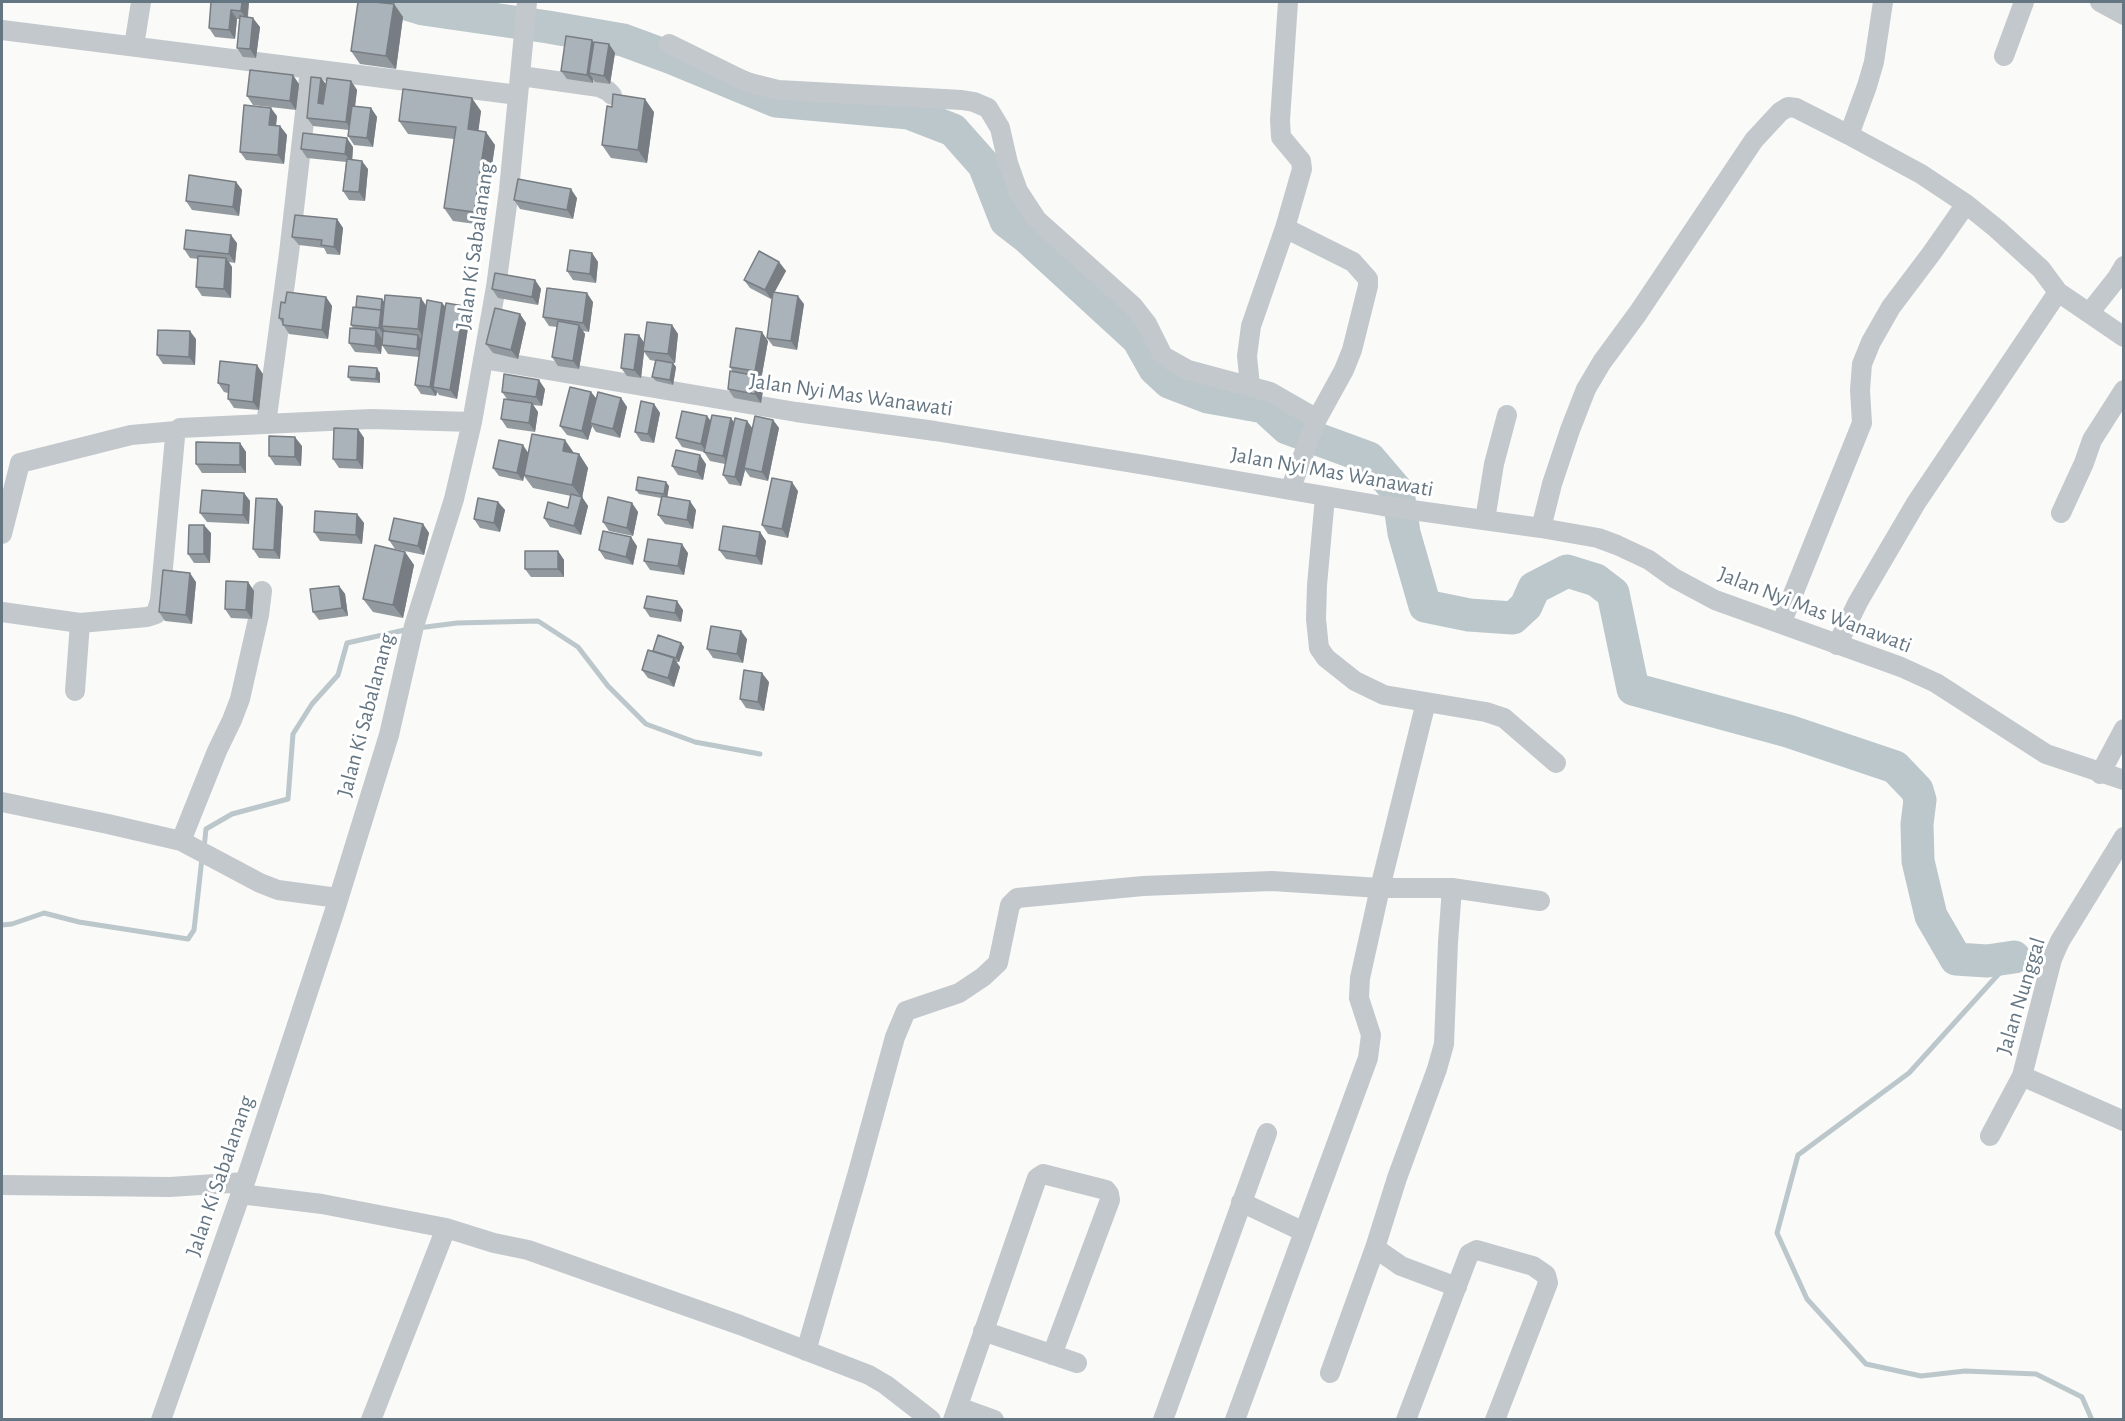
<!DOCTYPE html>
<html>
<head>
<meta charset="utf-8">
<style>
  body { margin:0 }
  #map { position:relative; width:2125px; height:1421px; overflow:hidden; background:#fafaf8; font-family:"Alegreya Sans",sans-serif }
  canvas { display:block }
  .frame { position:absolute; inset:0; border:3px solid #657683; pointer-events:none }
</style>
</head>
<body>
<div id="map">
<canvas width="2125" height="1421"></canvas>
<div class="frame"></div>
</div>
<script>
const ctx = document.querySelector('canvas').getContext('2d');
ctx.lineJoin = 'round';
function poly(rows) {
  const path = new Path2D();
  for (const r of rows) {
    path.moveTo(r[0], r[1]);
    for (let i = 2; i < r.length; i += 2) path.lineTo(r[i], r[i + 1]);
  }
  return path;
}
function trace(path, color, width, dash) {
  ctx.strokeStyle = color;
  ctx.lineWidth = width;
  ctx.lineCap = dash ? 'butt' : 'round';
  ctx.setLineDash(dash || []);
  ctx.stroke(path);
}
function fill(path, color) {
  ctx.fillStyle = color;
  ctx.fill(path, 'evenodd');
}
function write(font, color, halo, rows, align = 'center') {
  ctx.font = font + ' "Alegreya Sans",sans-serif';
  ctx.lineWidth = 6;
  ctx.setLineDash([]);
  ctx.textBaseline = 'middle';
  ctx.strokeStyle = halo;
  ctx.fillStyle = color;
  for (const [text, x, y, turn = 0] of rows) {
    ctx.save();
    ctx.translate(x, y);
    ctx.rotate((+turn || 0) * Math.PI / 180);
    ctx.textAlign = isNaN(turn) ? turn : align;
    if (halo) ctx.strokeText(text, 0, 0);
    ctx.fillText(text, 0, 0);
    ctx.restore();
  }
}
const stream = poly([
  [418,628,457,623,538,621,578,647,608,686,646,724,695,742,760,754],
  [204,848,206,829,232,814,288,799,293,734,312,704,338,675,347,643,409,629],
  [2,925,12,924,44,913,79,922,188,939,194,930,202,858],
  [2014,957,1909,1073,1798,1155,1777,1233,1807,1299,1866,1364,1921,1376,1965,1371,2036,1374,2082,1397,2092,1420]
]);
const river = poly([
  [400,2,423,9,548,27,623,40,672,58,776,101,909,113,953,130,984,165,1006,221,1028,238,1138,339,1155,369,1169,382,1208,397,1264,407,1287,428,1369,458,1398,492,1404,533,1425,606,1469,615,1513,618,1526,606,1534,588,1567,571,1596,580,1613,593,1633,689,1788,731,1895,767,1917,790,1920,800,1917,824,1918,861,1931,916,1956,959,1987,961,2014,957]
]);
const street = poly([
  [2100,2,2124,15],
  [2,30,518,95],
  [669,44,746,82,778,90,962,100,974,102,988,108,1000,128,1008,163,1018,191,1037,220,1133,306,1147,324,1163,356,1188,370,1270,392,1317,419,1290,490],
  [134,46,141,2],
  [2004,56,2024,2],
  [521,76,599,87,608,91,612,95],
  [1849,135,1867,86,1874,62,1883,2],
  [1285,228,1353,262,1368,279,1368,286,1352,350,1344,370,1317,419],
  [2090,312,2117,278,2124,266],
  [483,359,796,412,935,431,1145,465,1383,506,1541,528,1598,538,1617,545,1649,560,1674,578,1715,600,1901,667,1936,683,2046,754,2124,780],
  [1250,386,1247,356,1251,326,1285,228,1302,169,1301,161,1281,137,1280,120,1288,2],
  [266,424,289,253,310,69],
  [1325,497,1317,585,1316,619,1319,648,1326,658,1355,681,1384,695,1486,712,1504,718,1556,763],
  [2061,513,2084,463,2092,440,2124,390],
  [1485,520,1494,464,1507,415],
  [1541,528,1552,484,1570,430,1586,389,1602,362,1638,313,1754,140,1780,112,1788,107,1796,108,1849,135,1921,174,1966,204,1997,229,2041,269,2058,292,2124,337],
  [2,534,20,463,131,435,176,431],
  [2,612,80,623,147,617,156,614,160,600,175,437,176,431,180,428,371,419,472,422],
  [1781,624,1862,423,1860,390,1862,364,1871,342,1891,307,1931,254,1966,204],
  [1837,645,1858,602,1916,503,2058,292],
  [75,691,80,623],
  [2100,774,2124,729],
  [2,802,108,824,181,841,260,883,278,890,338,898],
  [181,841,217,751,232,720,240,699,259,615,262,591],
  [1452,888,1448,942,1444,1044,1437,1069,1397,1178,1375,1248,1401,1266,1457,1287],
  [2022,1076,2124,1121],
  [1990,1136,2022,1076,2052,959,2060,941,2124,837],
  [2,1185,170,1187,245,1182],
  [240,1194,322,1204,446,1228,494,1243,528,1250,740,1325,869,1375,886,1385,931,1420],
  [1241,1202,1304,1232],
  [983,1331,1077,1363],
  [806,1351,858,1172,895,1037,906,1011,959,993,983,977,998,963,1010,905,1017,898,1143,886,1272,881,1380,888,1452,888,1540,901],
  [1330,1373,1375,1248],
  [958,1407,994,1420],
  [161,1420,245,1182,334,913,389,735,414,626,454,499,472,422,496,287,509,190,527,2],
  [371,1420,446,1228],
  [953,1420,1037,1178,1043,1174,1106,1190,1109,1194,1110,1200,1052,1355],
  [1163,1420,1267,1133],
  [1235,1420,1368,1058,1371,1035,1359,998,1360,978,1380,888,1426,702],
  [1406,1420,1469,1254,1477,1250,1533,1266,1546,1275,1548,1283,1495,1420]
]);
const wall = poly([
  [211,2,249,2,248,17,260,27,256,58,243,57,237,48,240,19,237,19,235,39,215,37,209,28],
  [394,4,403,17,396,69,360,64,351,51],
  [592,40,594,43,609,44,615,53,610,84,595,82,593,79,593,83,567,79,561,71],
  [321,78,326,84,351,81,357,90,355,106,371,108,377,117,373,147,354,145,348,136,349,130,313,126,307,118],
  [299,84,296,110,253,105,247,96],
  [481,111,478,131,495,145,483,225,453,221,444,208,454,139,408,134,399,121],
  [654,112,647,163,611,158,602,145],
  [277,116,276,126,280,126,287,135,284,164,246,160,240,152],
  [353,147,352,160,368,169,365,201,349,200,343,191,346,162,307,158,301,149],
  [236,182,242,190,239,216,192,210,186,201],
  [577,198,573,219,520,209,514,200],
  [337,219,343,228,340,255,327,254,324,248,299,245,292,237],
  [237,243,235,263,229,262,232,267,231,298,202,296,196,287,198,259,190,258,184,249],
  [592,253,598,262,596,283,573,280,567,271],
  [779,262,786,271,774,292,804,304,797,350,773,346,767,338,773,295,771,299,750,288,744,280],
  [535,280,541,289,538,305,498,298,492,289],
  [326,297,332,306,328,339,289,334,279,318,285,303],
  [382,299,384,302,426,306,442,303,446,307,470,315,457,399,439,395,437,392,436,396,421,394,415,385,419,357,388,354,382,345,381,354,355,352,349,343,353,328,351,325],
  [593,302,589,332,583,331,585,334,579,369,558,366,552,357,557,327,549,326,543,317],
  [520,314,526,323,518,359,493,353,486,344],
  [672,325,678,334,675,363,673,363,676,367,673,385,656,381,652,377,655,361,650,360,644,352,641,378,627,376,621,368,639,335,644,343],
  [196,339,195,365,163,364,157,355],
  [768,341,761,380,764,384,761,403,734,398,728,389,733,372,730,367],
  [380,373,380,383,351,381,348,377],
  [263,374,259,410,234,408,228,399,228,393,224,392,218,383],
  [545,389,542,406,533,405,538,412,535,432,507,428,501,419,507,399,502,392],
  [591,392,596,398,621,398,627,407,620,438,596,432,592,426,588,440,567,435,560,426],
  [654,404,660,413,654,443,641,441,635,432],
  [707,416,711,421,731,418,734,423,747,421,752,428,773,420,779,428,768,481,750,477,745,470,741,486,729,484,723,475,725,464,710,461,704,452,682,447,676,438],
  [358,429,364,438,363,469,339,468,333,459],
  [240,443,246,452,246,473,202,473,196,464],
  [302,446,301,466,275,465,269,456],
  [528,452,579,454,588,468,582,497,588,506,581,535,550,527,544,518,568,508,571,496,533,488,524,476,523,481,499,476,493,468],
  [706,464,703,480,678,475,672,466],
  [669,486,667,497,696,510,693,529,665,524,658,515,661,498,639,494,636,490],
  [798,491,788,538,768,534,762,525],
  [244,493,250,501,249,524,207,522,200,513],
  [277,499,283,507,280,559,259,558,253,549],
  [498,502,505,510,500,532,480,528,474,519],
  [632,503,638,512,633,536,609,531,603,522],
  [357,514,364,523,362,544,320,541,314,532],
  [423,524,429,533,424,555,395,549,389,540],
  [760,532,766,541,762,565,726,559,719,550],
  [211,533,210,563,194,563,188,554],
  [637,546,633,565,605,559,599,550],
  [558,551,564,560,564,577,531,577,525,569],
  [405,552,414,565,403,618,373,612,363,599],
  [688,553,684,575,650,570,644,561],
  [196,582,192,624,165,621,159,612],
  [248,582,254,591,252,619,231,618,225,609],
  [339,586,345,594,348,616,319,620,313,612],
  [644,608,683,610,681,622,650,617],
  [747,639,743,663,713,658,707,649],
  [681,643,684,647,679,662,676,662,680,667,674,687,648,678,642,670,653,652],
  [769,682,764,711,746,708,740,699]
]);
const shadedWall = poly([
  [242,2,249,2,247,20,241,11],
  [394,4,403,17,396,69,386,56],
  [231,10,237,19,235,39,229,30],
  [253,18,260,27,256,58,250,49],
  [592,40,598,48,589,73,593,79,593,83,587,75],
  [609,44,615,53,610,84,604,76],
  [293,75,299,84,296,110,290,101],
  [321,78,327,86,324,112,318,103],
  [351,81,357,90,352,131,346,122],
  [472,98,481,111,477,142,468,129],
  [645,99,654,112,647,163,638,150],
  [271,108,277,116,275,134,269,125],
  [371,108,377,117,373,147,367,138],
  [280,126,287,135,284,164,278,155],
  [486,132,495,145,483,225,474,212],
  [347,138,353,147,352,163,345,154],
  [362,161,368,169,365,201,359,192],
  [236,182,242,190,239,216,233,207],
  [571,189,577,198,573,219,567,210],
  [337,219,343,228,340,255,334,247],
  [231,235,237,243,235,263,229,254],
  [592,253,598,262,596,283,590,274],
  [226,258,232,267,231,298,224,289],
  [779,262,786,271,771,299,765,290],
  [535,280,541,289,538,305,532,297],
  [587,293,593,302,589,332,583,323],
  [798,296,804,304,797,350,791,341],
  [326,297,332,306,328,339,322,330],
  [421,298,427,307,424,338,418,329],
  [382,299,385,303,382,326,385,331,385,337,379,328],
  [442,303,448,311,433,387,437,392,436,396,430,387],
  [464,306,470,315,457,399,450,390],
  [520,314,526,323,518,359,511,350],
  [579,325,585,334,579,369,573,361],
  [672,325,678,334,675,363,668,354],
  [376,330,382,339,381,354,375,346],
  [190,331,196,339,195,365,189,357],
  [762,332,768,341,761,380,755,371],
  [418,335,424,344,423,357,417,349],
  [639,335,645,344,641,378,634,370],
  [673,363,676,367,673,385,670,380],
  [257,365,263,374,259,410,253,402],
  [377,368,380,373,380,383,376,379],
  [758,376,764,384,761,403,755,394],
  [539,380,545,389,542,406,536,397],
  [591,392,598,401,590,423,592,426,588,440,582,431],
  [621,398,627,407,620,438,613,429],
  [532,403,538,412,535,432,529,423],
  [654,404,660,413,654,443,648,434],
  [707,416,713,425,707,453,701,444],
  [731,418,737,427,729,465,723,456],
  [773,420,779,428,768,481,762,472],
  [747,421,753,429,744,468,745,470,741,486,735,477],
  [358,429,364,438,363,469,357,460],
  [295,437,302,446,301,466,295,457],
  [565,440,574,453,563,451],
  [240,443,246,452,246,473,240,465],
  [523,445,529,454,523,481,517,473],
  [579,454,588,468,582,498,572,485],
  [700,455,706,464,703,480,697,472],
  [666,482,669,486,667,499,664,494],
  [792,482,798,491,788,538,782,529],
  [244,493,250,501,249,524,243,515],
  [582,497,588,506,581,535,574,526],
  [277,499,283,507,280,559,274,550],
  [690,501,696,510,693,529,687,520],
  [498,502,505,510,500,532,494,523],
  [632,503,638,512,633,536,627,528],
  [357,514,364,523,362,544,356,535],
  [423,524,429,533,424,555,418,546],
  [204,525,211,533,210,563,204,554],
  [760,532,766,541,762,565,756,556],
  [631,537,637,546,633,565,626,557],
  [682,544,688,553,684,575,678,566],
  [558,551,564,560,564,577,558,569],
  [405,552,414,565,403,618,393,605],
  [190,573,196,582,192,624,186,615],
  [248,582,254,591,252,619,246,610],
  [339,586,345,594,348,616,342,608],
  [677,601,683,610,681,622,675,613],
  [741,631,747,639,743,663,737,654],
  [681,643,684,647,679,662,676,658],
  [674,658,680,667,674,687,668,678],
  [762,673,769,682,764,711,758,702]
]);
const building = poly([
  [211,2,242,2,241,11,231,10,229,30,209,28,211,2],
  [358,2,374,2,394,4,386,56,351,51,358,2],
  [240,16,253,18,250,49,237,48,240,16],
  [566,36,592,40,587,75,561,71,566,36],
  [594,42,609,44,604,76,589,73,594,42],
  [250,70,293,75,290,101,247,96,250,70],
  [311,77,321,78,318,103,323,104,327,78,351,81,346,122,307,118,311,77],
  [403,89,472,98,468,129,486,132,474,212,444,208,456,127,399,121,403,89],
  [613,94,645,99,638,150,602,145,607,106,612,107,613,94],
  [244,105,271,108,269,125,280,126,278,155,240,152,244,105],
  [352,106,371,108,367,138,348,136,352,106],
  [303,133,347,138,345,154,301,149,303,133],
  [347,159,362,161,359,192,343,191,347,159],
  [189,175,236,182,233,207,186,201,189,175],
  [518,179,571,189,567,210,514,200,518,179],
  [295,215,337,219,334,247,321,245,322,240,292,237,295,215],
  [186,230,231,235,229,254,184,249,186,230],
  [570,250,592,253,590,274,567,271,570,250],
  [759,251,779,262,765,290,744,280,759,251],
  [198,256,226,258,224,289,196,287,198,256],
  [495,273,535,280,532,297,492,289,495,273],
  [547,288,587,293,583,323,543,317,547,288],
  [287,292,326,297,322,330,283,325,283,319,279,318,281,302,285,303,287,292],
  [773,292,798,296,791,341,767,338,773,292],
  [385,295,421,298,418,329,382,326,385,295],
  [357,296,382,299,381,310,356,307,357,296],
  [427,300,442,303,430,387,415,385,427,300],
  [446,303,464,306,450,390,433,387,446,303],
  [353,307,381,310,379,328,351,325,353,307],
  [495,308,520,314,511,350,486,344,495,308],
  [558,321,579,325,573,361,552,357,558,321],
  [647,322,672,325,668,354,643,351,647,322],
  [350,328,376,330,375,346,349,343,350,328],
  [736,328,762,332,755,371,730,367,736,328],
  [158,330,190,331,189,357,157,355,158,330],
  [383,331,418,335,417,349,382,345,383,331],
  [625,334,639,335,634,370,621,368,625,334],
  [656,360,673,363,670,380,652,377,656,360],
  [220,361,257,365,253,402,228,399,229,385,218,383,220,361],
  [349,366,377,368,376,379,348,377,349,366],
  [730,371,758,376,755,394,728,389,730,371],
  [504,374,539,380,536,397,502,392,504,374],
  [570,387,591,392,582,431,560,426,570,387],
  [598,392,621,398,613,429,590,423,598,392],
  [504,399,532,403,529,423,501,419,504,399],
  [641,401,654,404,648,434,635,432,641,401],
  [682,411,707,416,701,444,676,438,682,411],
  [712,415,731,418,723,456,704,452,712,415],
  [755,416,773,420,762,472,744,468,755,416],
  [735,418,747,421,735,477,723,475,735,418],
  [334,428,358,429,357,460,333,459,334,428],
  [532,434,565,440,563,451,579,454,572,485,524,475,532,434],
  [269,436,295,437,295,457,269,456,269,436],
  [499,440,523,445,517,473,493,468,499,440],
  [196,442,240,443,240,465,196,464,196,442],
  [676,450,700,455,697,472,672,466,676,450],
  [638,477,666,482,664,494,636,490,638,477],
  [772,478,792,482,782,529,762,525,772,478],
  [202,490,244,493,243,515,200,513,202,490],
  [571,494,582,497,574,526,544,518,548,502,568,508,571,494],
  [662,496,690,501,687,520,658,515,662,496],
  [608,497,632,503,627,528,603,522,608,497],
  [256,498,277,499,274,550,253,549,256,498],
  [478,498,498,502,494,523,474,519,478,498],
  [315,511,357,514,356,535,314,532,315,511],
  [394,518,423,524,418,546,389,540,394,518],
  [189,525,204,525,204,554,188,554,189,525],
  [723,526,760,532,756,556,719,550,723,526],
  [603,531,631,537,626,557,599,550,603,531],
  [648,539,682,544,678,566,644,561,648,539],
  [375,545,405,552,393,605,363,599,375,545],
  [525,551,558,551,558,569,525,569,525,551],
  [163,570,190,573,186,615,159,612,163,570],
  [226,581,248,582,246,610,225,609,226,581],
  [339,586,342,608,313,612,310,589,339,586],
  [647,596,677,601,675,613,644,608,647,596],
  [711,626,741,631,737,654,707,649,711,626],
  [658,635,681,643,676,658,653,651,658,635],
  [648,650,674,658,668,678,642,670,648,650],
  [744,670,762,673,758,702,740,699,744,670]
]);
const streetNames = [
  ["Jalan Ki Sabalanang",475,246,-82],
  ["Jalan Nyi Mas Wanawati",851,395,8],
  ["Jalan Nyi Mas Wanawati",1332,472,10],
  ["Jalan Nyi Mas Wanawati",1815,610,21],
  ["Jalan Ki Sabalanang",366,715,-75],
  ["Jalan Nunggal",2021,996,-73],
  ["Jalan Ki Sabalanang",220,1176,-71]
];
trace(stream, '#bbc7cb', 5);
trace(river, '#bbc7cb', 33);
trace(street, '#c3c8cc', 20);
fill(wall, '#929a9f');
fill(shadedWall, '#777d82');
fill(building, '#aab3b9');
trace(building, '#777d82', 1.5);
write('22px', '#657683', '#fff', streetNames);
</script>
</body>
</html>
